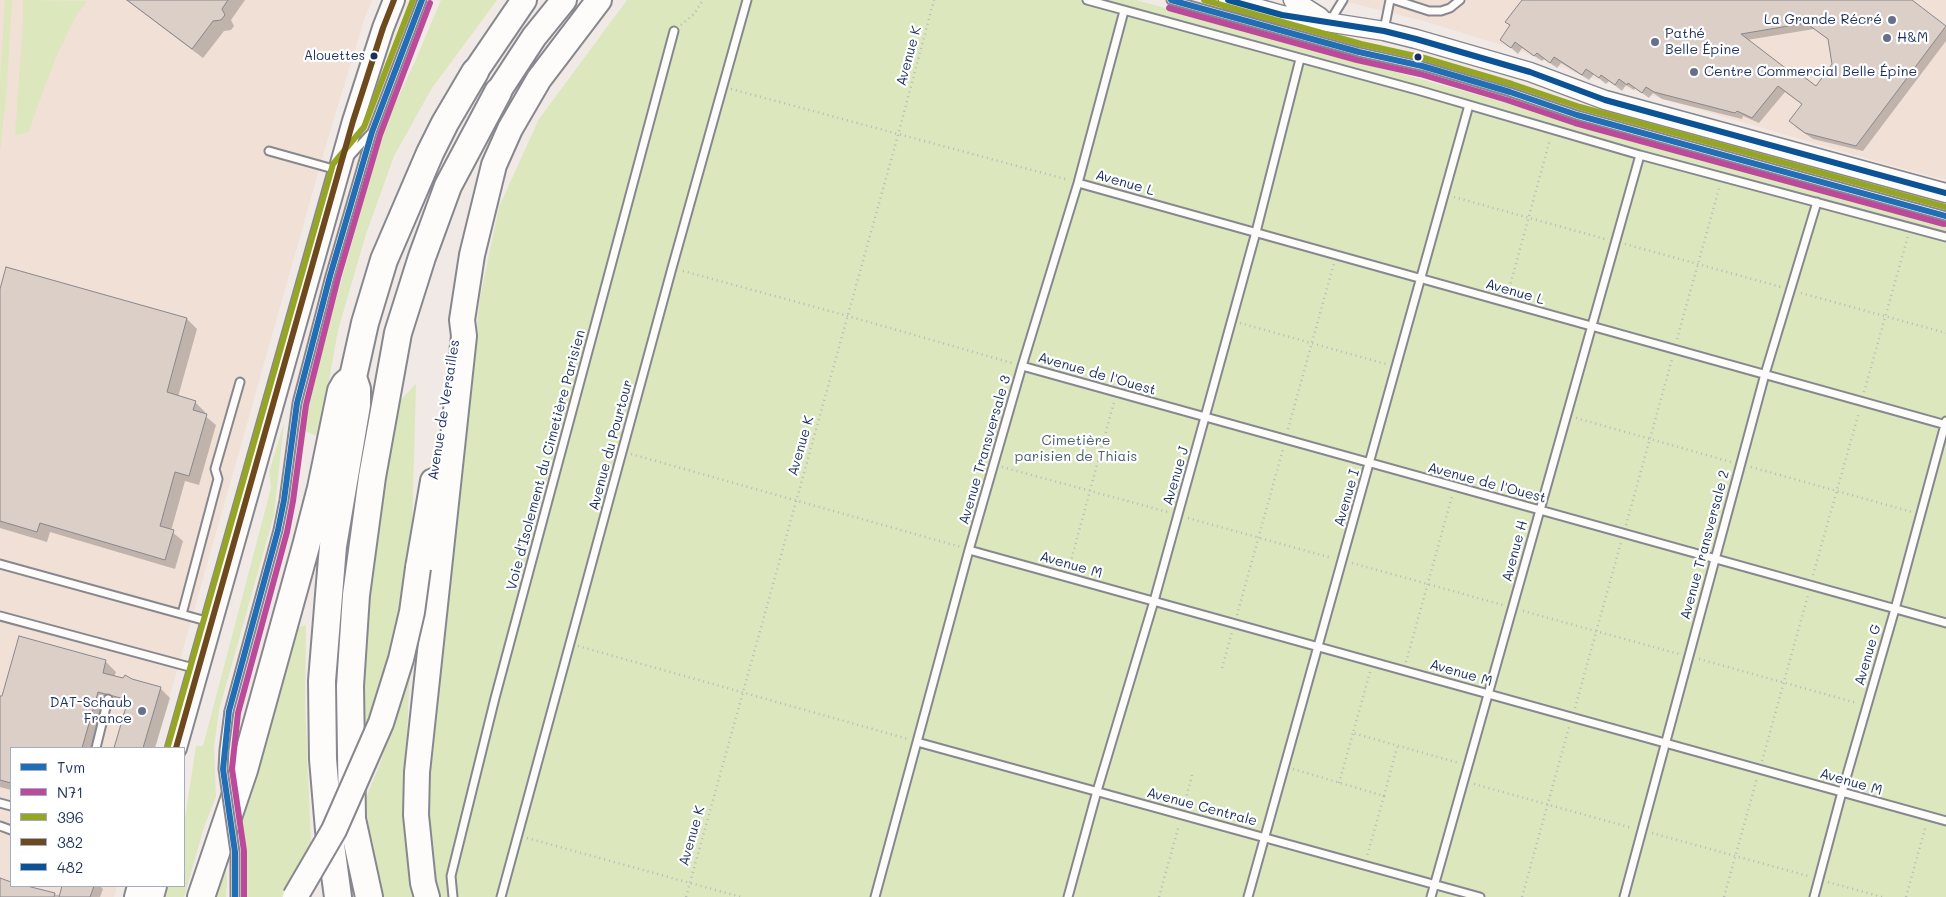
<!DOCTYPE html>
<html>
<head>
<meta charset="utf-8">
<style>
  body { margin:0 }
  #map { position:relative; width:1946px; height:897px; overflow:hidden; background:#f1e9e5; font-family:Mali,sans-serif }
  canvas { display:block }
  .legend { position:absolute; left:10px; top:747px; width:175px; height:140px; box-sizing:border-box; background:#fff; border:1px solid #a4acbf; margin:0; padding:6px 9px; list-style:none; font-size:15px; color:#1b2f5e }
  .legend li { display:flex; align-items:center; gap:10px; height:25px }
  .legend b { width:25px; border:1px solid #a4acbf }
</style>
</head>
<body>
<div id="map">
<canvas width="1946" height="897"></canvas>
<ul class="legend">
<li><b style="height:6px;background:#216eb4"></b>Tvm</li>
<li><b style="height:6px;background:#bb4a9b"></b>N71</li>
<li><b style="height:6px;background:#97a526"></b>396</li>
<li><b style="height:6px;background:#6e491e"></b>382</li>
<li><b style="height:6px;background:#0b5394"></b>482</li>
</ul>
</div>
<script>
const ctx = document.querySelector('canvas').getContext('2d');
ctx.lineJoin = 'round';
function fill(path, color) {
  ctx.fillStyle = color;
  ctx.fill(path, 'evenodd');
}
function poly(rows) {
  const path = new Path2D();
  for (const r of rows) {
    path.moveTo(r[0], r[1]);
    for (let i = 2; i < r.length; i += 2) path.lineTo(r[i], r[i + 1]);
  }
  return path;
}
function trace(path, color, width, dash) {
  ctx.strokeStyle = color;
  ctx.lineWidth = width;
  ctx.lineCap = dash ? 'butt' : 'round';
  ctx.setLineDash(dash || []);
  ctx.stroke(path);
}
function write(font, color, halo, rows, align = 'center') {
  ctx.font = font + ' Mali,sans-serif';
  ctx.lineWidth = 4.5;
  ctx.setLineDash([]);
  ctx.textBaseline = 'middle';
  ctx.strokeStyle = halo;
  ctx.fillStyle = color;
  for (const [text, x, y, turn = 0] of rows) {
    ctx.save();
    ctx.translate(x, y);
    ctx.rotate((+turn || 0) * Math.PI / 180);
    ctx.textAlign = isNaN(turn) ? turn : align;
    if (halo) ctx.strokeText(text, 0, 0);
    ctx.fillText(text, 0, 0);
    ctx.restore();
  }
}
const built = poly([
  [0,0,372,0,364,20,326,145,155,748,11,748,11,886,117,886,114,897,0,897],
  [1339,0,1946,0,1946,180,1889,165,1615,85,1582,75,1511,48,1427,22]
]);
const green = poly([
  [5,0,12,0,7,87,0,152,0,81],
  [23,0,87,1,76,16,57,55,37,107,29,132,15,135,23,20],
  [441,0,497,0,432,88,394,156,366,234,338,330,319,437,303,430,313,384,371,173,389,117,417,57],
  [627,0,1136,0,1946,225,1946,897,434,897,431,883,429,761,443,640,480,298,499,207,539,119],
  [416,384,412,527,404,601,385,674,366,726,363,695,364,650,375,550,398,403],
  [284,423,274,515,219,710,214,747,216,797,204,827,184,897,164,897,167,886,184,886,184,825,196,746,203,746,271,488,269,472],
  [306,625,305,704,311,845,282,897,244,897,245,859,239,815,290,630],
  [410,665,406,761,417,897,381,897,375,873,365,801,381,761],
  [225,856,227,881,226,897,211,897]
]);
const shadow = poly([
  [126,0,245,0,231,20,234,26,231,30,224,31,203,58],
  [1523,0,1910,0,1946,28,1946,41,1863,151,1813,139,1797,128,1791,121,1803,105,1785,92,1759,123,1743,116,1742,119,1662,99,1653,93,1649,98,1635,88,1634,90,1626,85,1622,91,1609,81,1606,84,1594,74,1589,80,1561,63,1557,68,1544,59,1542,61,1522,48,1518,54,1502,40,1511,26,1507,22],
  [1814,29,1829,40,1833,64,1816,88,1789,72,1747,40],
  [7,269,187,319,197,329,178,397,195,402,205,412,204,415,216,425,199,485,185,481,171,531,183,541,175,569,50,532,47,542,0,528,0,294],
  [20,637,106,662,116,672,114,677,160,688,170,698,155,748,115,748,127,706,108,701,94,748,11,748,11,790,0,787,0,697,3,698],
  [0,880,11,883,11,886,22,886,61,896,63,886,100,886,103,889,100,897,0,897]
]);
const building = poly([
  [127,0,228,0,222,9,225,15,221,20,213,21,192,49,127,0],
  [1522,0,1912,0,1946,26,1856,146,1805,133,1789,121,1802,104,1778,86,1752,118,1737,111,1735,113,1654,92,1646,87,1642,93,1628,83,1627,85,1619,79,1615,85,1601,75,1599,78,1586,69,1582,75,1554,57,1550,63,1537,53,1534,56,1515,42,1511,48,1500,40,1510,25,1505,22,1522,0],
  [1806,23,1828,39,1832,64,1816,86,1791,67,1788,70,1741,34,1806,23],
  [6,267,187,318,167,392,196,401,193,410,207,414,189,476,175,472,160,526,174,530,165,560,40,523,37,532,0,521,0,289,6,267],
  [19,636,106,660,103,673,123,678,125,675,132,679,161,687,143,748,114,748,128,700,98,692,82,748,11,748,11,783,0,780,0,696,2,696,19,636],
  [0,878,11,882,11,886,27,886,55,893,54,897,0,897,0,878],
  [62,886,94,886,90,897,59,897,62,886]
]);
const path = poly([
  [681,25,694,14,703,0],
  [731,89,1069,180],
  [1454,197,1605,239],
  [1625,244,1781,287],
  [683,271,848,316,1012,363],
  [1508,293,1550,139],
  [1801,293,1946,333],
  [1240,323,1386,364],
  [1677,339,1720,185],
  [1864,392,1908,236],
  [1576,418,1731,462],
  [1288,429,1334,263],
  [631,454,961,547],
  [1002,467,1168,512],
  [1751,467,1912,512],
  [1188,518,1332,558],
  [1626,525,1672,359],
  [1352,563,1503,605],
  [1069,568,1114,402],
  [1813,575,1859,412],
  [1523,611,1679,654],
  [1237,615,1283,449],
  [578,646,908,739],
  [1699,659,1857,703],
  [1406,662,1452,496],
  [1222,668,1232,632],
  [1370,672,1353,733,1459,763],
  [1575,708,1621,542],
  [1762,761,1808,595],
  [1293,769,1384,796,1367,856],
  [1339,783,1353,733],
  [1474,784,1632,828],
  [1384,796,1397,747],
  [1184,805,1192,775],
  [1652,833,1808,876],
  [527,838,741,897],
  [1828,882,1882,897],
  [686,897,898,135,934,0],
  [1159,897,1179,825],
  [1522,897,1569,727],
  [1724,897,1757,778],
  [1906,897,1926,825]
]);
const service = poly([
  [1087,0,1421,91,1640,155,1946,237],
  [1171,0,1359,52,1422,66,1510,92,1577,115,1946,216],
  [1395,0,1429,11,1441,11,1450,8,1460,0],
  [1330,21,1343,0],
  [1384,30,1390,0],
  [269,151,337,170],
  [350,156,370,134],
  [1078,183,1946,425],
  [1022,366,1946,623],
  [969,550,1946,821],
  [0,564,210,622],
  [182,614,218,479,215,469,240,382],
  [0,616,197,669],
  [229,711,278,530,284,500,297,403,330,276,372,132,422,0],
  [917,742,1480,897],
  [96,748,108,699],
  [0,803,11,806],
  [0,826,11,830],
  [453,897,451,876,495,698,674,31],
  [501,897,672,268,747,0],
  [875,897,969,550,1022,366,1078,183,1124,11],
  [1068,897,1097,791,1154,601,1205,417,1256,232,1300,59],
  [1248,897,1469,105],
  [1431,897,1640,155],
  [1624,897,1765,374,1817,202],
  [1814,897,1842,792,1895,609,1946,421]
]);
const tertiary = poly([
  [1228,0,1282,15,1384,31,1416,39,1530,72,1605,100,1946,193],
  [1293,0,1320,17]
]);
const secondary = poly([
  [176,748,353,121,383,28,394,0],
  [135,897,138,886],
  [153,897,156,886]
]);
const trunk = poly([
  [475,72,524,0],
  [498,92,534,37,564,0],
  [418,568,433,481],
  [427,897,423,883,416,815,417,772,464,336,462,320,472,255,494,165,510,129,539,79,599,0]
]);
const motorway = poly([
  [201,897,244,770,306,546,321,488,341,391,345,384,353,377],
  [338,897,329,830,323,759,322,681,333,546,357,405,357,389,353,377,365,323,384,260,430,153,445,123,475,72],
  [369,897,352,819,350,686,356,595,372,477,398,333,422,257,448,186,498,92]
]);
const serviceBridge = poly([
  [229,711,224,750,223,769,235,852,235,897]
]);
const trunkBridge = poly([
  [295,897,334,830,381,723,401,659,412,612,418,568]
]);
const bus1 = poly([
  [1171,0,1359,52,1422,66,1510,92,1577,115,1946,216],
  [235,897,235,852,223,769,229,711,278,530,284,500,297,403,330,276,372,132,422,0]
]);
const bus2 = poly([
  [1169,8,1357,60,1420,74,1507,100,1575,123,1944,224],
  [244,897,244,851,232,769,238,713,287,532,293,501,306,405,338,278,380,135,430,3]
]);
const bus3 = poly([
  [1204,0,1361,44,1424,58,1512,84,1580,107,1946,207],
  [168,746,333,164,364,127,413,0]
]);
const bus4 = poly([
  [176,748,353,121,383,28,394,0]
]);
const bus5 = poly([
  [1228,0,1282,15,1384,31,1416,39,1530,72,1605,100,1946,193]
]);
const markers = [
  [1892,20,5,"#66708d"],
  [1887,38,5,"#66708d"],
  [1655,42,5,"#66708d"],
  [374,56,4.5,"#1b2f5e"],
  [1418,57,4.5,"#1b2f5e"],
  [1694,72,5,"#66708d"],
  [142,711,5,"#66708d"]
];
const busNames = [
  ["Alouettes",365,56]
];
const poiNames = [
  ["La Grande Récré",1882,20,"right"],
  ["Pathé",1665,34],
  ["Belle Épine",1665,50],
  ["H&M",1897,38],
  ["Centre Commercial Belle Épine",1704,72],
  ["DAT-Schaub",132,703,"right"],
  ["France",132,719,"right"]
];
const streetNames = [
  ["Avenue K",909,56,-75],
  ["Avenue L",1125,183,16],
  ["Avenue L",1515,292,16],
  ["Avenue de l'Ouest",1097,374,16],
  ["Avenue de Versailles",444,410,-81],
  ["Avenue du Pourtour",611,445,-75],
  ["Avenue K",801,446,-74],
  ["Avenue Transversale 3",985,450,-74],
  ["Voie d'Isolement du Cimetière Parisien",546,460,-75],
  ["Avenue J",1176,476,-74],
  ["Avenue de l'Ouest",1487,483,15],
  ["Avenue I",1347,498,-74],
  ["Avenue Transversale 2",1705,545,-75],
  ["Avenue H",1515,551,-75],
  ["Avenue M",1071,565,16],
  ["Avenue G",1868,655,-74],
  ["Avenue M",1461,673,16],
  ["Avenue M",1851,782,16],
  ["Avenue Centrale",1202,807,15],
  ["Avenue K",692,836,-74]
];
const parkNames = [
  ["Cimetière",1076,441],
  ["parisien de Thiais",1076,457]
];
fill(built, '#f1e0d6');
fill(green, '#dce7bd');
fill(shadow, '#0003');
fill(building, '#dccfc7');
trace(building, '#87888f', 1);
trace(service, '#87888f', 11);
trace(tertiary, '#87888f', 21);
trace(secondary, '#87888f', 24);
trace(trunk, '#87888f', 28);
trace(motorway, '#87888f', 30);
trace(path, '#b7b9bd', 2.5, [1, 4]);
trace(service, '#fdfcfb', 7);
trace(tertiary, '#fdfcfb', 18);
trace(secondary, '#fdfcfb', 20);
trace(trunk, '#fdfcfb', 24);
trace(motorway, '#fdfcfb', 26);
trace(serviceBridge, '#87888f', 11, []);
trace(trunkBridge, '#87888f', 28, []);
trace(serviceBridge, '#fdfcfb', 7);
trace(trunkBridge, '#fdfcfb', 24);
trace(bus1, '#216eb4', 6);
trace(bus2, '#bb4a9b', 6);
trace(bus3, '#97a526', 6);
trace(bus4, '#6e491e', 6);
trace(bus5, '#0b5394', 6);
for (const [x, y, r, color] of markers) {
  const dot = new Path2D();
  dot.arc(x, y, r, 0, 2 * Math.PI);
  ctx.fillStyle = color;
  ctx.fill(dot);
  trace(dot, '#fff', 2);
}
write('13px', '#1b2f5e', '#fff', busNames, 'right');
write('14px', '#1b2f5e', '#fff', poiNames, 'left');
write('14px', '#1b2f5e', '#fff', streetNames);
write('14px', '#475d6e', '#fff', parkNames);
</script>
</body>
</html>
